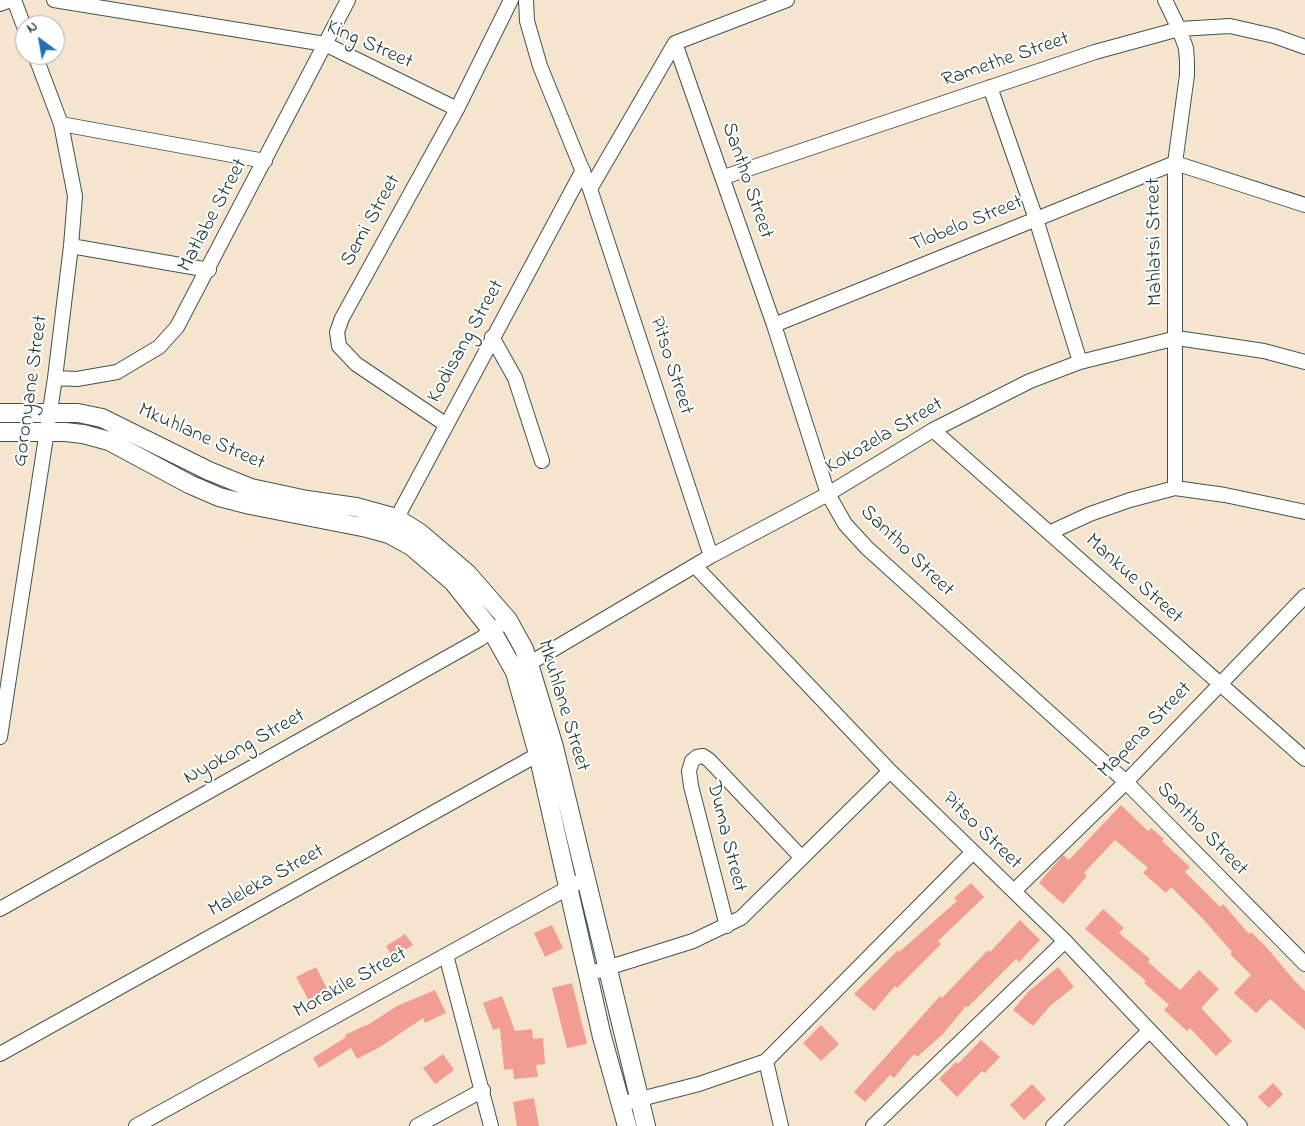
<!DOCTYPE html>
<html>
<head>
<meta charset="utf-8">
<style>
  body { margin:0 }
  #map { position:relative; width:1305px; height:1126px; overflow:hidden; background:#f6e5ce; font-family:"Indie Flower",sans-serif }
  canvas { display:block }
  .north { position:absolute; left:15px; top:15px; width:50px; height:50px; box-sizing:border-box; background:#fff; border:1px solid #a5b1ae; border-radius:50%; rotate:328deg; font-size:14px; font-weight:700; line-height:20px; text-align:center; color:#1f3d34 }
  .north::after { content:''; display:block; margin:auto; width:18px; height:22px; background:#1f6fb2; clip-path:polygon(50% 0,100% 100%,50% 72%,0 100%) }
</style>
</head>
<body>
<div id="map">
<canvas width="1305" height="1126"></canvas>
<div class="north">N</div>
</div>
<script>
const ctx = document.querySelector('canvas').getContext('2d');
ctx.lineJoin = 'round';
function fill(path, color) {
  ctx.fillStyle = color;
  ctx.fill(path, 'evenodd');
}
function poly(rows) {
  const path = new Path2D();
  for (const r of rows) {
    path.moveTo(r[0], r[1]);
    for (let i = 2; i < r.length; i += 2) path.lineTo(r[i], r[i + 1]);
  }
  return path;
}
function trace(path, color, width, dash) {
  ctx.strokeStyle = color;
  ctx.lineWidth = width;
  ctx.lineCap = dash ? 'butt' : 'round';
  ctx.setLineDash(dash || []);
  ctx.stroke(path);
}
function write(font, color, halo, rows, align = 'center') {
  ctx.font = font + ' "Indie Flower",sans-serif';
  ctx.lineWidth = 4;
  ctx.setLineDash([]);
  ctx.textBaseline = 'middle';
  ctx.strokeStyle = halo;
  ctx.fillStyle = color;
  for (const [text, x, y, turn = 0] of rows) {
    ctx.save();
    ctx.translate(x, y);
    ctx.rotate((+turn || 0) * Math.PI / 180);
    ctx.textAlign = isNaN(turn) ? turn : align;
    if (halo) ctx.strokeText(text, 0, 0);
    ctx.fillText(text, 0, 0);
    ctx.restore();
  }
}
const building = poly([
  [1121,805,1148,831,1151,828,1164,839,1162,841,1190,867,1185,872,1220,907,1223,904,1249,934,1251,932,1268,949,1293,979,1305,991,1305,1030,1270,999,1256,1013,1234,993,1251,975,1230,954,1232,952,1202,918,1171,887,1166,893,1143,873,1148,868,1115,840,1084,873,1087,876,1063,904,1039,883,1063,855,1069,860],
  [971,883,984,897,938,941,941,944,897,988,895,986,874,1011,854,994,898,950,899,952,957,901,954,898],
  [1103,909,1124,928,1119,933,1150,959,1148,962,1180,990,1199,970,1219,989,1201,1008,1232,1041,1216,1056,1190,1028,1187,1031,1164,1010,1169,1005,1144,983,1146,981,1085,929],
  [1020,920,1040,940,1019,962,1016,959,968,1007,966,1006,943,1034,917,1057,914,1054,894,1078,890,1075,865,1102,854,1092,940,996,942,998,988,950,990,952],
  [552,925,563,948,545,957,534,933],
  [405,934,413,945,393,958,386,946],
  [316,967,328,991,309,1001,296,977],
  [1058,967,1074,987,1050,1006,1033,1026,1013,1010,1028,992],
  [572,983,587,1044,567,1048,552,988],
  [435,990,446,1013,425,1023,423,1018,380,1047,357,1059,351,1048,319,1068,313,1058,346,1037,345,1035,366,1025,366,1026,397,1006],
  [502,996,515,1031,532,1029,533,1039,543,1038,545,1064,536,1065,538,1077,514,1079,513,1069,504,1070,500,1028,493,1030,483,1003],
  [821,1025,839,1044,821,1061,803,1043],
  [981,1040,1000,1057,985,1073,982,1071,957,1097,939,1079,956,1062,958,1064],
  [443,1054,454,1070,435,1084,423,1068],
  [1273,1083,1283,1094,1269,1108,1258,1097],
  [1032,1084,1046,1099,1024,1120,1010,1105],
  [534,1098,539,1126,517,1126,513,1102]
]);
const minor = poly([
  [14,0,25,29],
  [54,0,325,44,457,109],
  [526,0,527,21,540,66,590,189,711,556],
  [1165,0,1179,29,1186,48,1187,62,1187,75,1175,163,1175,488],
  [0,4,11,0],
  [675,43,774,325,828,494,845,524,867,548,1126,782,1305,964],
  [675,43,787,0],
  [990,87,1036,219,1080,362],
  [61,124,265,161],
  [1175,163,1305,205],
  [724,177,1095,52,1179,29,1230,26,1274,36,1305,47],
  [590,189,675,43],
  [71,246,209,270],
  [774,325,1175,163],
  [492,337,515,378,542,461],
  [55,378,77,379,117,372,159,347,177,327,348,0],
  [445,424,356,364,339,346,337,332,342,318,457,109,511,0],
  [933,430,1305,759],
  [392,527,583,170],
  [1051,532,1090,514,1130,500,1175,488,1225,495,1305,512],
  [695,566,890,771,1065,941,1240,1126],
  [520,669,711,556,828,494,933,430,1030,381,1080,362,1177,338,1264,351,1305,362],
  [0,737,55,378,71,246,75,196,61,124,35,55],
  [1014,891,1126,782,1305,596],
  [0,909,480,639,508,620],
  [727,926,691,786,689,771,692,761,697,757,703,756,709,760,802,858],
  [446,955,491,1126],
  [588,974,693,941,741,918,890,771],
  [0,1054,546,750],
  [766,1061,781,1126],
  [621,1104,699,1084,766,1061,972,853],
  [136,1126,586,878],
  [417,1126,483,1090],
  [873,1126,1065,941],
  [1053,1126,1149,1031]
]);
const tertiary = poly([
  [0,413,78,413,102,418,209,471,251,488,307,500,356,507,396,518,420,533,467,573,508,620,524,649,529,664,554,747,646,1126],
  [0,432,65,432,83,434,109,441,189,484,219,497,250,505,367,528,389,534,411,546,453,582,492,631,515,672,538,754,602,1037,627,1126]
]);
const streetNames = [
  ["King Street",369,46,24],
  ["Ramethe Street",1006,61,-19],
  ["Santho Street",746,181,71],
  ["Matlabe Street",214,216,-62],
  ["Semi Street",372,221,-61],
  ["Tlobelo Street",967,225,-22],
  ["Mahlatsi Street",1156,242,-91],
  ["Kodisang Street",467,342,-61],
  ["Pitso Street",670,366,72],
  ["Goronyane Street",32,391,-82],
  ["Kokozela Street",885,437,-30],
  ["Mkuhlane Street",201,438,24],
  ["Santho Street",906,552,44],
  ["Mankue Street",1133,580,42],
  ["Mkuhlane Street",562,706,73],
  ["Mapena Street",1146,731,-46],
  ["Nyokong Street",245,748,-29],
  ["Santho Street",1201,830,46],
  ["Pitso Street",981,832,44],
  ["Duma Street",725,837,76],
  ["Maleleka Street",267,882,-29],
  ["Morakile Street",351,984,-29]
];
fill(building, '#f19d93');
trace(minor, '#3f564b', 16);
trace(tertiary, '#3f564b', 20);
trace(minor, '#fff', 14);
trace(tertiary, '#fff', 18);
write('21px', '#1f3d34', '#fff', streetNames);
</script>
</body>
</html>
